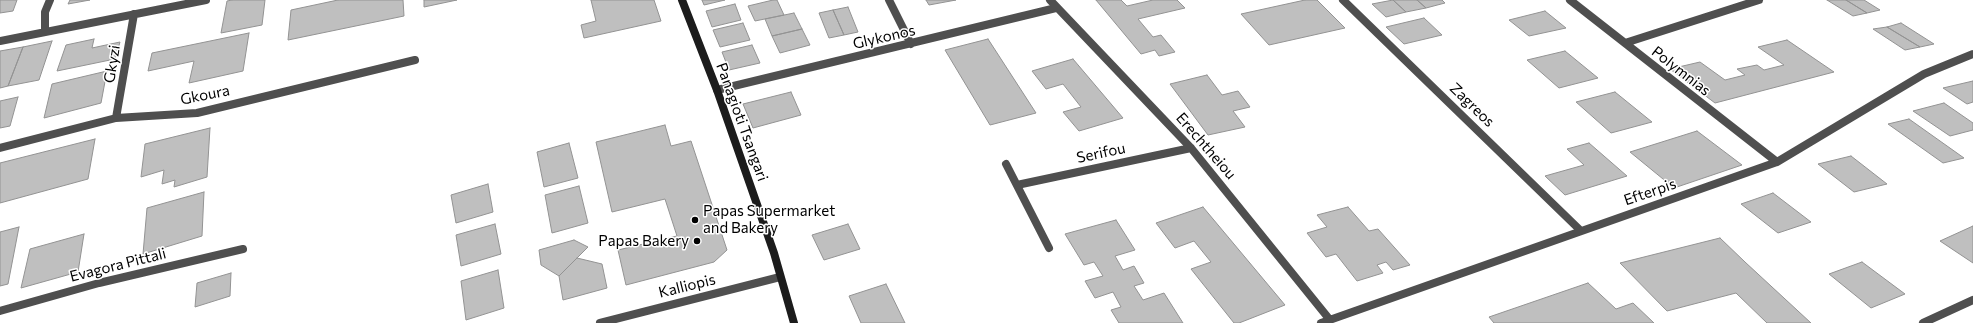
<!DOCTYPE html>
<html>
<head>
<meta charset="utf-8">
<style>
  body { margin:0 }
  canvas { display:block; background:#fff }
</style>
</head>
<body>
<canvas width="1973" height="323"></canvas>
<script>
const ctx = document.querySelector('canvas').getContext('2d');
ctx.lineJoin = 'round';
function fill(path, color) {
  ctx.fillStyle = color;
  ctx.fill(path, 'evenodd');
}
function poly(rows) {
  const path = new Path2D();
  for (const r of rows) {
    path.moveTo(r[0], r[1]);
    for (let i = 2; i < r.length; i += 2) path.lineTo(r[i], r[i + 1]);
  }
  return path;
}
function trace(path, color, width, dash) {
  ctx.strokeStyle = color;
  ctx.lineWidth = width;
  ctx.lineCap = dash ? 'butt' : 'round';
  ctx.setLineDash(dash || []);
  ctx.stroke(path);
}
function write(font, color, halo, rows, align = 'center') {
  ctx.font = font + ' Commissioner,sans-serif';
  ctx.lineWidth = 3;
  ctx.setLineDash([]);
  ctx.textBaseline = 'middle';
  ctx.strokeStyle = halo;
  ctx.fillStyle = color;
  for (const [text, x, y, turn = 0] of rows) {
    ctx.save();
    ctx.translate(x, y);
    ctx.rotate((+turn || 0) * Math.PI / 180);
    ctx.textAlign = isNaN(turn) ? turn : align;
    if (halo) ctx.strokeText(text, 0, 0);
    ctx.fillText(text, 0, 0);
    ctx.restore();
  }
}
const building = poly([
  [0,0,17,0,13,11,0,13,0,0],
  [70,0,90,0,68,4,70,0],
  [232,0,265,0,262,25,221,33,227,1,232,0],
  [338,0,403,0,404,16,288,40,291,10,338,0],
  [424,0,457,0,424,7,424,0],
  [591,0,654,0,661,21,584,38,581,25,596,21,591,0],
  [702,0,725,0,704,5,702,0],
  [773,0,777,0,784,15,755,21,748,6,773,0],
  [926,0,956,0,929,5,926,0],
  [1096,0,1121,0,1127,6,1153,0,1177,0,1185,8,1138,19,1153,37,1161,35,1175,52,1159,56,1155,50,1141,54,1096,0],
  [1305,0,1317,0,1345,28,1269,45,1241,14,1305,0],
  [1393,0,1406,12,1386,17,1372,4,1393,0],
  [1393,0,1417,0,1426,8,1406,12,1393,0],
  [1417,0,1442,0,1445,3,1426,8,1417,0],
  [1827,0,1846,0,1867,13,1853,16,1827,0],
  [1846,0,1864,0,1880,10,1867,13,1846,0],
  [735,4,741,20,712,27,706,11,735,4],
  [848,7,858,32,844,35,833,10,848,7],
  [833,10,844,35,829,38,819,13,833,10],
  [1545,11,1566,28,1529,36,1509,20,1545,11],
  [794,13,802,29,772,36,765,19,794,13],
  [1424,18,1442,35,1404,44,1386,27,1424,18],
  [743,23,750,40,720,47,713,30,743,23],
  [1901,23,1934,44,1920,47,1887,27,1901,23],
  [1887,27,1920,47,1905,50,1873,29,1887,27],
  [802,29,810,45,780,53,772,36,802,29],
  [249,33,243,71,189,83,194,61,148,71,152,53,249,33],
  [94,39,92,48,120,42,115,59,57,71,66,45,94,39],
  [988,39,1036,113,990,125,945,50,988,39],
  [1787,40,1834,72,1715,103,1670,69,1700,62,1725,80,1745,75,1737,69,1757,65,1764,70,1784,65,1758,47,1787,40],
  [52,41,39,80,8,86,23,47,52,41],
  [752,45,760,63,729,70,722,52,752,45],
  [23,47,8,86,0,88,0,51,23,47],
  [1565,51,1598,78,1559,88,1527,60,1565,51],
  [1073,59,1123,118,1079,131,1063,112,1081,107,1063,84,1046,89,1032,71,1073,59],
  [107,71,101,103,44,118,52,84,107,71],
  [1207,75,1222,95,1238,91,1250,107,1233,111,1245,127,1208,135,1170,84,1207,75],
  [1973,81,1973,102,1967,104,1943,88,1973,81],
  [791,92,801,115,753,128,743,104,791,92],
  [1615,92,1652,122,1611,133,1576,102,1615,92],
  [18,97,10,126,0,128,0,101,18,97],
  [1944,103,1973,123,1973,130,1950,136,1913,111,1944,103],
  [1909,119,1964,158,1943,163,1888,124,1909,119],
  [665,125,671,146,691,141,727,250,714,262,626,285,618,250,677,236,665,199,612,212,596,142,665,125],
  [210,128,207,177,174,187,175,180,162,184,164,170,141,177,145,144,210,128],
  [1697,131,1742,165,1674,188,1630,152,1697,131],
  [95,139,88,179,0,203,0,163,95,139],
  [569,143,578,178,544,187,537,152,569,143],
  [1589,143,1627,176,1565,195,1545,176,1584,165,1567,149,1589,143],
  [1851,156,1887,184,1854,192,1818,164,1851,156],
  [488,184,493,212,456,223,451,195,488,184],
  [579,186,588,223,552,233,545,195,579,186],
  [204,192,202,236,143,254,147,208,204,192],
  [1773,193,1811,222,1778,233,1741,204,1773,193],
  [1203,207,1285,305,1239,323,1234,323,1191,269,1211,262,1194,241,1175,248,1156,223,1203,207],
  [1348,207,1369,231,1378,229,1410,265,1393,270,1386,262,1377,265,1383,273,1357,281,1336,254,1326,257,1307,233,1327,227,1317,215,1348,207],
  [1116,220,1135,250,1115,256,1123,270,1134,266,1144,283,1134,286,1143,300,1164,293,1183,323,1119,323,1111,310,1121,307,1113,292,1095,298,1085,281,1103,276,1094,262,1084,265,1065,234,1116,220],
  [495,224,501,254,461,266,456,235,495,224],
  [848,224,860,249,824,260,812,235,848,224],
  [1973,226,1973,263,1940,241,1973,226],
  [19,227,8,284,0,286,0,232,19,227],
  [84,234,78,272,21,288,30,249,84,234],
  [1720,238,1745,262,1811,323,1767,323,1736,293,1667,311,1620,263,1720,238],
  [574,240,588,247,559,276,541,265,539,250,574,240],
  [577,258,602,264,607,288,563,300,559,276,577,258],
  [1862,262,1905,294,1871,308,1829,274,1862,262],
  [498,270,504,308,466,320,461,281,498,270],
  [231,273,230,296,195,307,197,283,231,273],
  [1588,283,1616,309,1633,303,1654,323,1494,323,1489,317,1588,283],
  [886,284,905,323,861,323,849,296,886,284]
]);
const minor = poly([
  [889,0,911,44],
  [1050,0,1191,148,1330,320],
  [1343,0,1581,231],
  [1570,0,1777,162],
  [45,31,45,12,50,0],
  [0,41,206,0],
  [1625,43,1759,0],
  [717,90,1056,8],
  [116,118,134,14],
  [0,148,116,118,197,113,415,60],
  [1006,164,1049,248],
  [1017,185,1191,148],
  [0,311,99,283,243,249],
  [600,323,780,277],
  [1321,323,1777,162,1924,74,1973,54],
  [1923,323,1973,300]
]);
const secondary = poly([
  [682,0,717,90,774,253,794,323]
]);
const markers = [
  [695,220,4,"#000"],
  [697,241,4,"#000"]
];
const streetNames = [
  ["Glykonos",884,37,-13],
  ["Gkyzi",112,64,-81],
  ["Polymnias",1681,71,38],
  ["Gkoura",205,95,-11],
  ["Zagreos",1472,105,44],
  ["Panagioti Tsangari",742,122,70],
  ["Erechtheiou",1206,146,49],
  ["Serifou",1101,153,-12],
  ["Efterpis",1650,192,-19],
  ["Evagora Pittali",118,265,-14],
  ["Kalliopis",687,286,-14]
];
const poiNames = [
  ["Papas Supermarket",703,211],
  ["and Bakery",703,228],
  ["Papas Bakery",689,241,"right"]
];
fill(building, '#bfbfbf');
trace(building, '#939393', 1);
trace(minor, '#4f4f4f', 8);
trace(secondary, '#1c1c1c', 8);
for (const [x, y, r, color] of markers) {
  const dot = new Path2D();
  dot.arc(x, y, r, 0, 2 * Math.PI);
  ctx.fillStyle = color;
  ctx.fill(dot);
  trace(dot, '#fff', 1.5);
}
write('15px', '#000', '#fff', streetNames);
write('15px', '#000', '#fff', poiNames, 'left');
</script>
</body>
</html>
